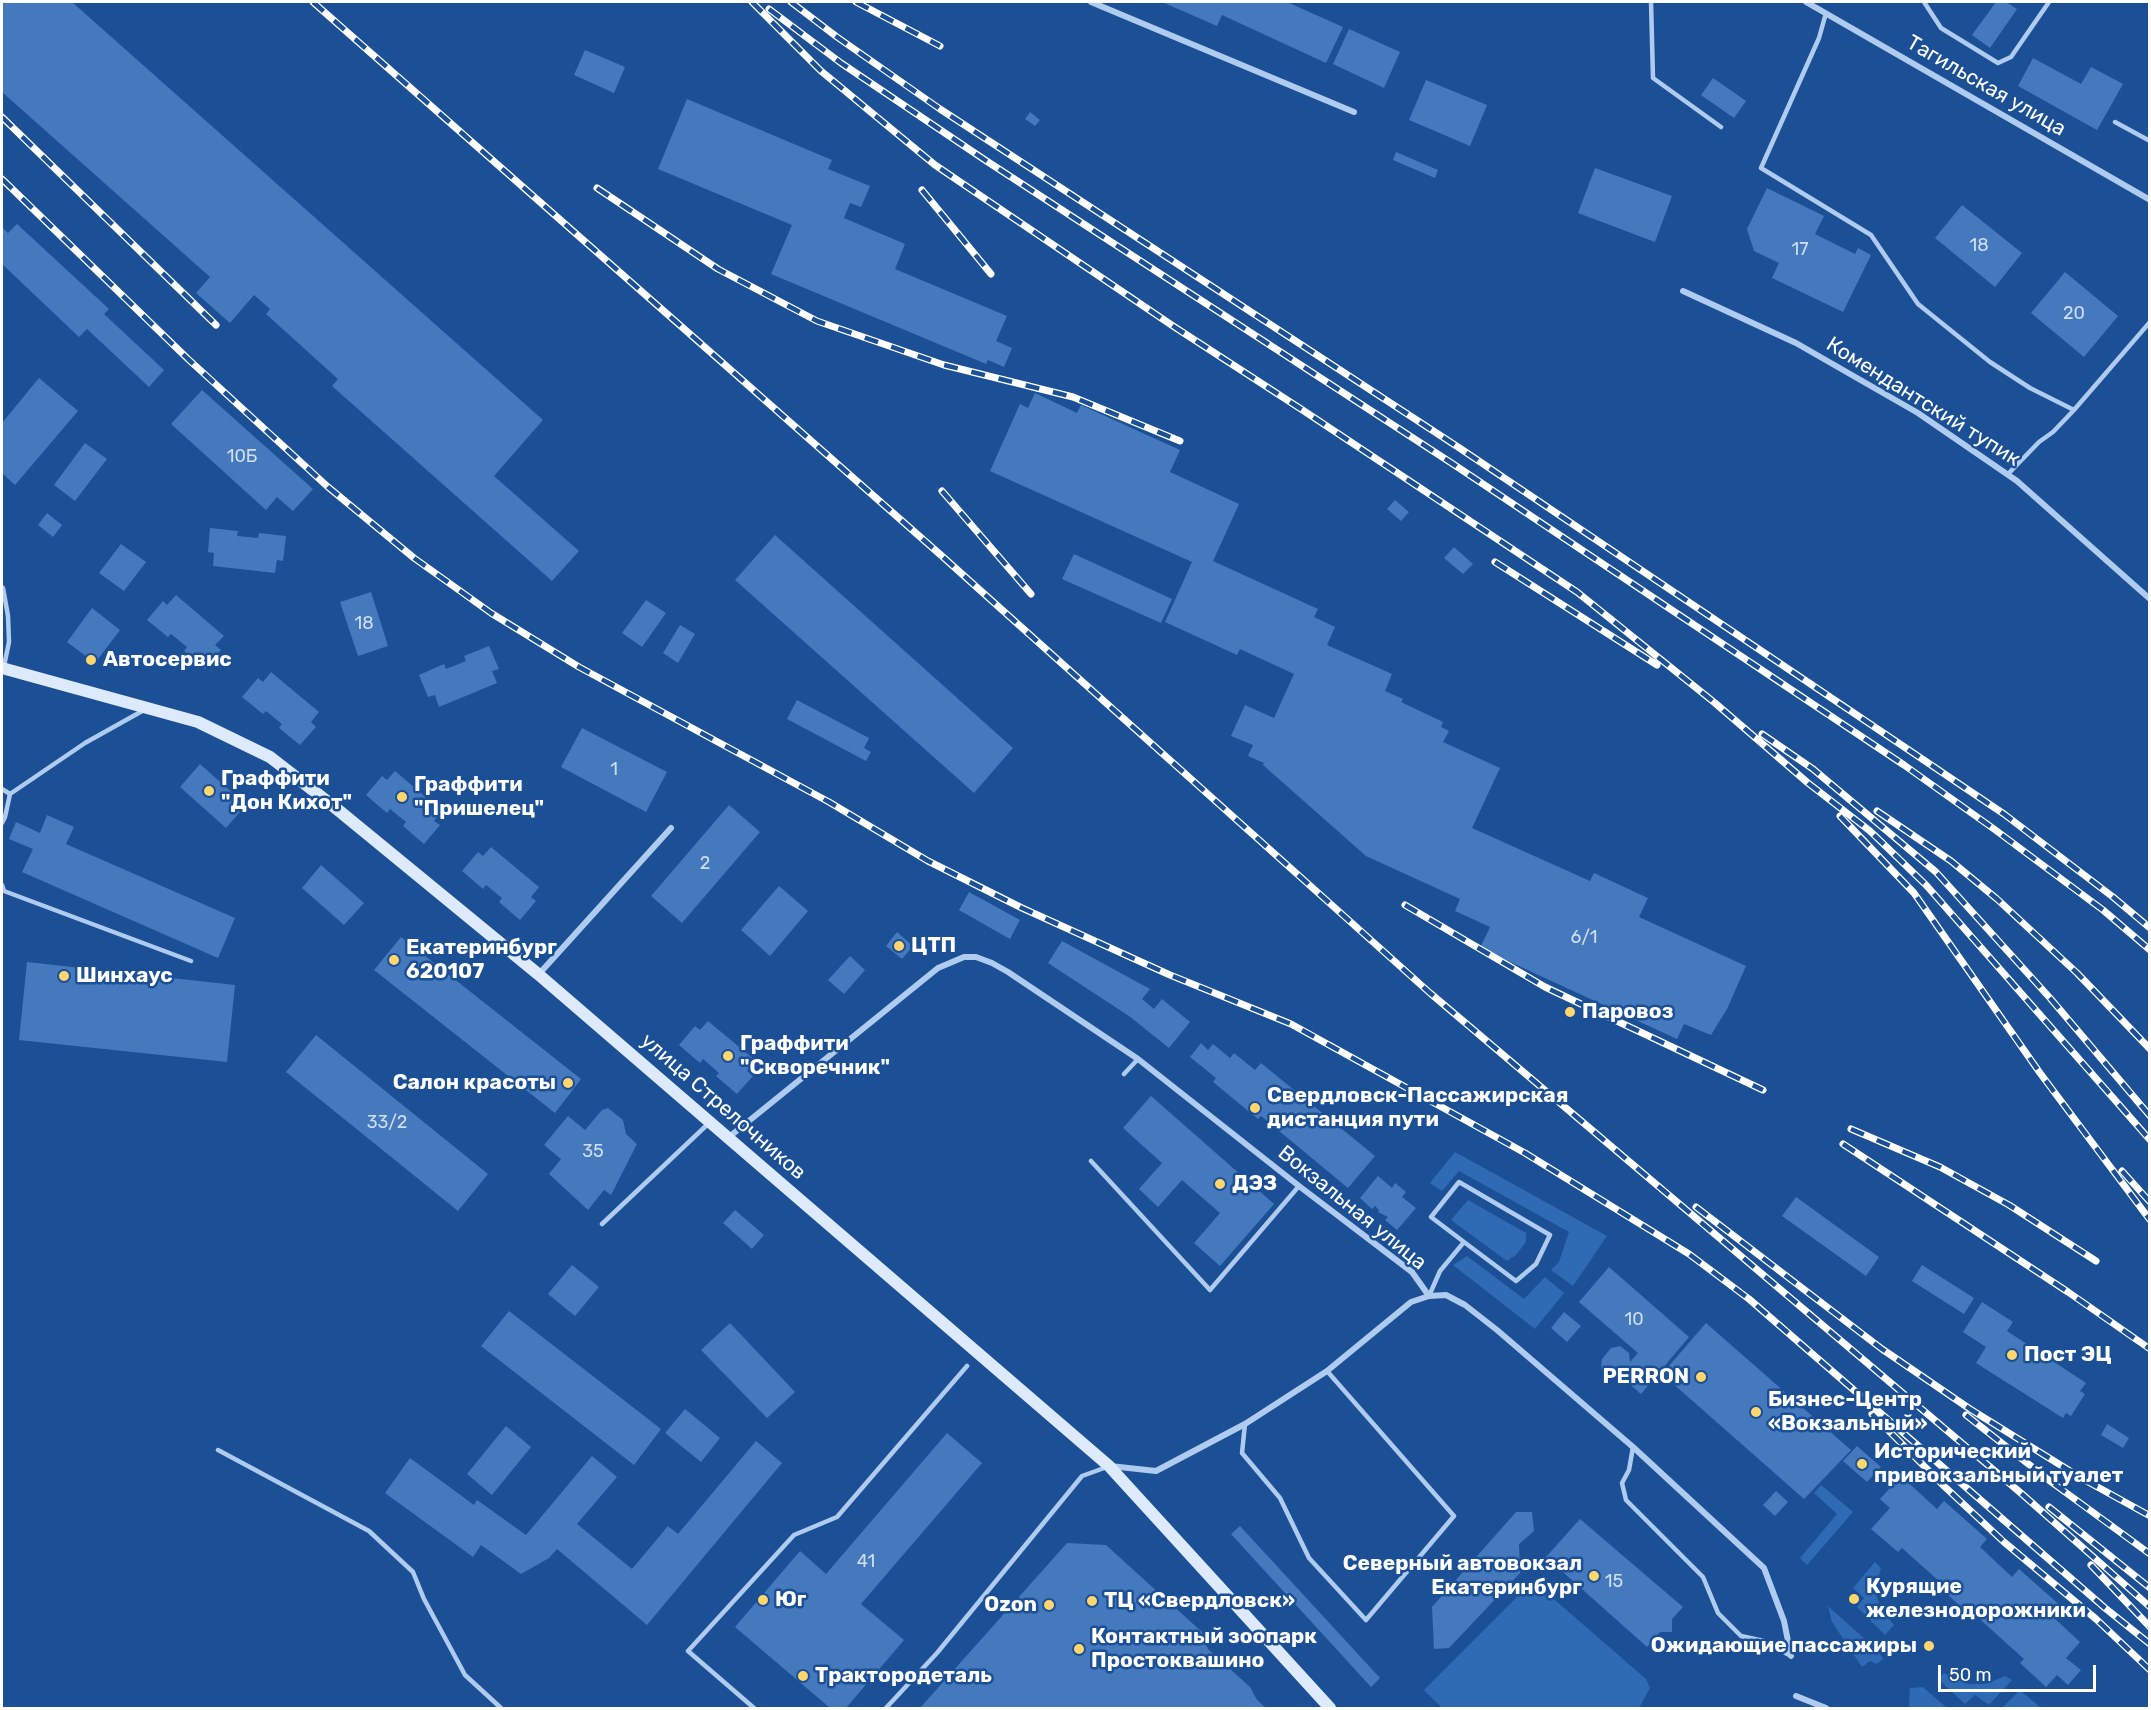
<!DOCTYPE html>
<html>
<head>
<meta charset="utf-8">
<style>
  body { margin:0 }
  #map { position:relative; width:2151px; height:1710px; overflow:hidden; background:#1b5096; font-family:Rubik,sans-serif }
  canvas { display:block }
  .frame { position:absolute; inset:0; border:3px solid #fff; pointer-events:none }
  .scale { position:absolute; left:1938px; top:1665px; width:158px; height:27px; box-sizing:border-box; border:3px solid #fff; border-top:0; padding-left:8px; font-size:18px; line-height:21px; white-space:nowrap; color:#fff; -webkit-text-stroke:4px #1b5096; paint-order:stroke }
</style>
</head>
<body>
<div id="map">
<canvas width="2151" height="1710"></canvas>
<div class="frame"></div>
<div class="scale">50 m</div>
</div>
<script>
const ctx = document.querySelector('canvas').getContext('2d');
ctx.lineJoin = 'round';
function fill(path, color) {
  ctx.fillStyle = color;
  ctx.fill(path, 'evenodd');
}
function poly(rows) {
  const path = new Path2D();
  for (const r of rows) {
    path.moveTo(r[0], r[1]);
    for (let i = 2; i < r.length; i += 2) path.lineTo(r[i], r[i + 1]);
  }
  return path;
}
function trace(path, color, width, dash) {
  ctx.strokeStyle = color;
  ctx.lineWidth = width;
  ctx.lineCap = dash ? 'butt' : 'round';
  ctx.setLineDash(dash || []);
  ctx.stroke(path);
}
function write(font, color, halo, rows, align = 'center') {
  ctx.font = font + ' Rubik,sans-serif';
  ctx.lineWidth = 5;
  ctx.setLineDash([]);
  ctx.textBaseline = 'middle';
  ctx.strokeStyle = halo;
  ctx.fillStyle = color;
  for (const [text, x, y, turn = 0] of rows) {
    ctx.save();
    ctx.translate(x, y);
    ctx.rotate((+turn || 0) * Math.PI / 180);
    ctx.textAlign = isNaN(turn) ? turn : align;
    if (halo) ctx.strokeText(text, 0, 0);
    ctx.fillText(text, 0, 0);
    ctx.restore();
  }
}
const green = poly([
  [1455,1152,1607,1236,1573,1286,1551,1270,1559,1262,1569,1232,1459,1171,1442,1191,1430,1183],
  [1468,1200,1526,1233,1526,1242,1516,1255,1507,1261,1451,1220],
  [1467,1256,1524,1299,1545,1277,1564,1293,1535,1329,1453,1265],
  [1821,1485,1853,1512,1807,1565,1800,1558,1837,1514,1814,1493],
  [1875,1562,1881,1568,1875,1590,1880,1608,1894,1625,1885,1635,1857,1607,1864,1598,1853,1588],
  [1533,1581,1646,1679,1650,1688,1639,1708,1442,1708,1424,1690],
  [1828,1606,1878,1651,1883,1659,1877,1664,1870,1661,1862,1667,1832,1622],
  [1944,1673,1968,1684,1986,1684,2005,1676,2012,1680,1989,1705,1975,1695,1965,1704,1938,1679],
  [1923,1687,1947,1708,1912,1708,1909,1706,1910,1688],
  [2020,1690,2041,1708,2002,1708]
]);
const building = poly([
  [2,2,72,2,543,420,494,476,579,551,552,581,332,386,338,379,266,314,270,309,254,295,230,323,196,293,210,277,2,92],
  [1162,2,1287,2,1343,27,1326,63,1222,15,1217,26],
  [1996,2,2006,2,2017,9,1990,48,1972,35],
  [1349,29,1400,52,1384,88,1333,64],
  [585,50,625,67,614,93,574,75],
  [2033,58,2081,84,2091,67,2123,84,2097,130,2018,86],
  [1713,78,1746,101,1734,118,1701,95],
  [1426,80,1487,105,1470,146,1409,120],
  [687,99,832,160,828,169,870,186,861,207,850,203,844,218,905,244,895,269,1007,316,996,341,1012,348,1004,367,988,360,986,364,771,274,792,225,658,169],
  [1030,112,1040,120,1035,126,1025,119],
  [1396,152,1438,170,1435,178,1393,160],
  [1595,168,1672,196,1655,242,1578,213],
  [1767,188,1824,216,1815,234,1855,254,1858,248,1871,255,1843,312,1772,278,1779,263,1754,251,1747,229],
  [1962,205,2022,253,1995,287,1935,238],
  [17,224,109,309,104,314,164,370,149,387,87,329,79,337,2,264,2,227,8,233],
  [2065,272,2118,316,2084,357,2031,313],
  [39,378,78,411,15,485,2,473,2,423],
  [202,390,313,489,293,511,277,497,266,510,171,424],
  [1035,393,1077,413,1081,405,1180,450,1170,472,1239,504,1213,561,1318,609,1314,617,1335,627,1327,645,1392,674,1385,691,1403,699,1401,702,1443,722,1441,727,1449,731,1443,742,1500,768,1472,828,1590,881,1594,873,1648,898,1639,917,1746,966,1727,1009,1711,1035,1684,1024,1677,1039,1480,948,1490,927,1455,911,1460,899,1366,856,1263,765,1264,763,1248,756,1253,745,1231,736,1245,705,1274,718,1294,674,1240,649,1237,655,1165,622,1192,562,990,471,1020,404,1028,408],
  [85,443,107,459,75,501,54,485],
  [1395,500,1409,512,1401,521,1387,509],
  [47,513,62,525,53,537,38,525],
  [210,528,238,531,237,536,258,538,259,533,286,536,283,561,277,560,275,573,213,566,214,553,208,552],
  [775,535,1013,748,974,793,735,580],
  [121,544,146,562,124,591,99,573],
  [1454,547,1473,564,1463,574,1444,558],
  [1074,554,1172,599,1161,623,1062,579],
  [371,592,388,646,358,656,340,602],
  [176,595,224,636,215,645,221,650,205,669,184,651,187,647,171,634,168,637,147,620,163,601,167,605],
  [646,600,666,613,642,647,622,633],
  [92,608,120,630,95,663,67,642],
  [680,625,695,634,678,663,663,653],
  [489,646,499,669,492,671,497,683,439,707,435,695,428,697,419,675,444,664,446,669,466,661,464,656],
  [271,672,319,712,311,722,316,727,300,745,279,728,282,724,266,711,263,714,242,697,258,678,263,682],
  [797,700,869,738,864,748,871,752,866,761,787,719],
  [582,728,667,772,646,812,561,767],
  [200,764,246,805,226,828,180,787],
  [395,771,442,811,434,821,440,825,424,844,403,826,406,822,390,809,387,813,366,795,382,776,387,780],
  [729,805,760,832,682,923,651,896],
  [47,815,74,827,66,844,235,918,218,958,22,872,33,849,9,839,16,822,40,833],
  [491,847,539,887,531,897,536,901,520,920,499,902,502,898,486,885,483,889,462,871,478,852,483,856],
  [321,865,364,903,344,925,302,888],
  [779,886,808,911,770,956,741,930],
  [969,892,1020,920,1010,939,959,910],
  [897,932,913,946,902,959,886,946],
  [401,937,581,1079,555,1113,374,970],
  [1062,941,1150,989,1142,999,1154,1009,1162,999,1190,1022,1169,1048,1129,1016,1048,963],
  [850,956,865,970,844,994,828,980],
  [27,962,235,985,227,1062,19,1040],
  [708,1021,756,1061,747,1071,753,1076,737,1094,716,1076,719,1073,703,1059,700,1063,679,1045,695,1026,700,1030],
  [316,1035,488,1174,458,1211,286,1072],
  [1201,1043,1208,1050,1213,1044,1230,1058,1234,1053,1255,1070,1261,1063,1375,1156,1348,1188,1261,1116,1258,1119,1213,1082,1216,1078,1190,1057],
  [1151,1096,1274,1204,1220,1266,1194,1243,1220,1213,1182,1180,1158,1207,1139,1189,1162,1163,1123,1128],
  [608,1108,623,1120,626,1134,637,1144,611,1195,604,1190,588,1210,549,1174,561,1159,544,1145,568,1116,585,1130,602,1110],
  [1378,1176,1392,1188,1395,1183,1406,1192,1402,1197,1416,1208,1397,1230,1385,1220,1388,1217,1378,1212,1379,1210,1375,1206,1372,1209,1360,1198],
  [1796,1197,1879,1257,1866,1276,1782,1216],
  [735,1210,764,1235,752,1249,723,1223],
  [572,1265,599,1287,575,1316,548,1294],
  [1922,1265,1974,1298,1964,1314,1912,1281],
  [1609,1267,1689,1337,1641,1394,1619,1375,1611,1377,1601,1369,1602,1359,1611,1348,1620,1346,1629,1353,1630,1362,1638,1353,1579,1302],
  [1982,1302,2013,1322,2007,1331,2086,1383,2080,1391,2085,1394,2071,1416,2066,1413,2063,1418,1976,1363,1986,1347,1963,1332],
  [509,1311,661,1429,634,1465,481,1346],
  [1564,1312,1581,1326,1567,1342,1551,1328],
  [730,1323,795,1392,767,1418,701,1350],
  [1706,1323,1851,1450,1804,1499,1662,1374],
  [685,1409,720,1438,701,1462,665,1433],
  [2107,1424,2129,1438,2123,1448,2101,1435],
  [506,1426,531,1447,492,1495,467,1474],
  [947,1433,982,1463,861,1604,904,1640,846,1708,830,1708,735,1627,800,1551,826,1574],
  [756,1441,782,1463,647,1625,557,1549,549,1558,521,1574,481,1545,473,1557,385,1493,410,1458,474,1505,477,1500,526,1535,592,1456,617,1477,577,1524,632,1569,668,1526,678,1534],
  [1857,1446,1881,1467,1867,1482,1843,1461],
  [1901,1476,1937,1509,1944,1501,1987,1539,1980,1547,2012,1577,2019,1569,2062,1607,2053,1617,2080,1642,2066,1658,2081,1670,2068,1685,2057,1675,2046,1687,2020,1663,2024,1659,1974,1614,1972,1617,1947,1594,1950,1591,1902,1548,1898,1552,1871,1529,1890,1508,1880,1499],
  [1776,1491,1788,1502,1775,1516,1763,1505],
  [1516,1512,1532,1512,1534,1531,1519,1544,1520,1573,1449,1648,1434,1649,1432,1607],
  [1580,1519,1683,1607,1672,1619,1672,1632,1660,1632,1647,1647,1546,1557],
  [1240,1526,1380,1678,1371,1687,1231,1534],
  [1067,1543,1106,1545,1202,1632,1208,1649,1250,1687,1257,1700,1266,1708,920,1708]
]);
const service = poly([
  [1651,2,1653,78,1721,127],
  [1924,2,1941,28,1998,63,2011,57,2049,2],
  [1826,13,1819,38,1761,168,1871,235,1918,304,1990,362,2030,388,2074,410],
  [2115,122,2150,141],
  [2008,474,2039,442,2053,432,2074,410,2150,322],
  [2,587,3,588,8,616,9,642,4,666],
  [2,789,10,794,85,743,144,710],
  [2,823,5,817,10,794],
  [2,885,4,891,191,961],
  [1124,1074,1138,1059],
  [1091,1161,1210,1290,1299,1186],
  [602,1224,709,1123],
  [1429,1296,1440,1271,1464,1242,1516,1281,1536,1264,1550,1235,1459,1182,1431,1217,1464,1242],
  [1245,1424,1242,1453,1280,1498,1309,1558,1366,1620,1454,1516,1327,1371],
  [1633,1447,1629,1470,1622,1483,1626,1500,1703,1577,1718,1613,1741,1636,1764,1641,1791,1656],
  [218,1450,369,1531,413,1572,424,1599,465,1675,501,1708],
  [754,1708,688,1651,794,1535,837,1517,967,1366],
  [886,1708,937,1653,1082,1476,1107,1467]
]);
const minor = poly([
  [1091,2,1354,112],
  [1806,2,2150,200],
  [1683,291,1796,343,1918,413,2017,481,2150,599],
  [539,974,671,828],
  [729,1137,938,968,964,957,976,957,992,963,1008,972,1138,1059,1299,1186,1412,1272,1429,1296],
  [1110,1466,1156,1471,1245,1424,1327,1371,1411,1302,1429,1296,1446,1295,1465,1305,1497,1330,1633,1447,1764,1568,1784,1621,1791,1656],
  [1796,1696,1826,1708]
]);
const secondary = poly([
  [2,668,198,722,270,757,332,805,538,974,1109,1466,1330,1708]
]);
const rail = poly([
  [313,2,943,557,1430,993,2022,1494,2150,1607],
  [752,2,821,71,935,165,1173,326,1301,409,1577,592,1715,703,1808,783,1870,831,1926,885,2150,1140],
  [791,2,837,37,940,109,1461,449,2004,814,2113,897,2150,928],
  [856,2,940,46],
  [769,9,841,63,985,160,1453,464,1904,765,1994,829,2103,910,2150,950],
  [2,117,216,325],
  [2,179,188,359,328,487,414,558,491,613,579,667,829,802,928,861,1022,908,1170,975,1291,1024,1525,1153,1689,1254,1749,1299,2105,1608,2150,1644],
  [597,188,718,269,817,321,944,365,1073,397,1180,441],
  [922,190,991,274],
  [942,491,1031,594],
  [1495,562,1657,665],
  [1762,734,1813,769,1936,872,2050,998,2150,1116],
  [1877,811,1951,861,1997,899,2077,973,2150,1049],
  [1840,816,1914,893,2040,1073,2150,1220],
  [1405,905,1545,987,1763,1090],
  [1851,1129,1940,1167,2009,1205,2096,1261],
  [1843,1144,2068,1292,2150,1349],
  [2122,1171,2150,1202],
  [1696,1207,1882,1349,1970,1409,2083,1479,2150,1516],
  [1872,1414,1945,1487,2004,1542,2096,1619,2150,1670],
  [1966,1415,2050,1481,2150,1554],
  [2049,1507,2150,1588],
  [2091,1565,2150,1627]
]);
const markers = [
  [91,660,6,"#ffd66e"],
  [209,791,6,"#ffd66e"],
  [402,797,6,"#ffd66e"],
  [899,946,6,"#ffd66e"],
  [394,960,6,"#ffd66e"],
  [64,976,6,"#ffd66e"],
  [1570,1012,6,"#ffd66e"],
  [728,1056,6,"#ffd66e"],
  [568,1083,6,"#ffd66e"],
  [1255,1108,6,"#ffd66e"],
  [1220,1184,6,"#ffd66e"],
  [2012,1355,6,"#ffd66e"],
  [1701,1377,6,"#ffd66e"],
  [1756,1412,6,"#ffd66e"],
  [1862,1464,6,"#ffd66e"],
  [1594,1576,6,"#ffd66e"],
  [1854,1599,6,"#ffd66e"],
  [763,1600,6,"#ffd66e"],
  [1092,1601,6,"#ffd66e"],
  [1049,1605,6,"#ffd66e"],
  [1929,1646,6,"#ffd66e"],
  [1079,1649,6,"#ffd66e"],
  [803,1676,6,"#ffd66e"]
];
const numberNames = [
  ["18",1979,246],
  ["17",1800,250],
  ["20",2074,314],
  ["10Б",242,457],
  ["18",364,624],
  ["1",614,770],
  ["2",705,864],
  ["6/1",1584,938],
  ["33/2",387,1123],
  ["35",593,1152],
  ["10",1634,1320],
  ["41",866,1562],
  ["15",1614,1582]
];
const streetNames = [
  ["Тагильская улица",1986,86,30],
  ["Комендантский тупик",1923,402,32],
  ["улица Стрелочников",723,1107,41],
  ["Вокзальная улица",1352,1208,39]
];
const poiNames = [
  ["Автосервис",103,660],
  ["Граффити",221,779],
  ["\"Дон Кихот\"",221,803],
  ["Граффити",414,785],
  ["\"Пришелец\"",414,809],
  ["ЦТП",911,946],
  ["Екатеринбург",406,948],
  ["620107",406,972],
  ["Шинхаус",76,976],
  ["Паровоз",1582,1012],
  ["Граффити",740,1044],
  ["\"Скворечник\"",740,1068],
  ["Салон красоты",556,1083,"right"],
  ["Свердловск-Пассажирская",1267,1096],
  ["дистанция пути",1267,1120],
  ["ДЭЗ",1232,1184],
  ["Пост ЭЦ",2024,1355],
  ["PERRON",1689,1377,"right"],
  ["Бизнес-Центр",1768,1400],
  ["«Вокзальный»",1768,1424],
  ["Исторический",1874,1452],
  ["привокзальный туалет",1874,1476],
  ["Северный автовокзал",1582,1564,"right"],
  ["Екатеринбург",1582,1588,"right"],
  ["Курящие",1866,1587],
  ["железнодорожники",1866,1611],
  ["Юг",775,1600],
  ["ТЦ «Свердловск»",1104,1601],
  ["Ozon",1037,1605,"right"],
  ["Контактный зоопарк",1091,1637],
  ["Простоквашино",1091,1661],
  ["Ожидающие пассажиры",1917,1646,"right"],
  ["Трактородеталь",815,1676]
];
fill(green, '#2f6ab4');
fill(building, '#4479bd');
trace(service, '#afccf0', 4.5);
trace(minor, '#afccf0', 6);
trace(secondary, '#dceafb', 12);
trace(rail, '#fff', 7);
trace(rail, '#1b5096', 4.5, [14]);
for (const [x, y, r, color] of markers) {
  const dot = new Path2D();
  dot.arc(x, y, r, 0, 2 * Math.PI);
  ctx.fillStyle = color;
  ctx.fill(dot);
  trace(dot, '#1b5096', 2);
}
write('18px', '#d0deee', null, numberNames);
write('21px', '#fff', '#1b5096', streetNames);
write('bold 21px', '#fff', '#1b5096', poiNames, 'left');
</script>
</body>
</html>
